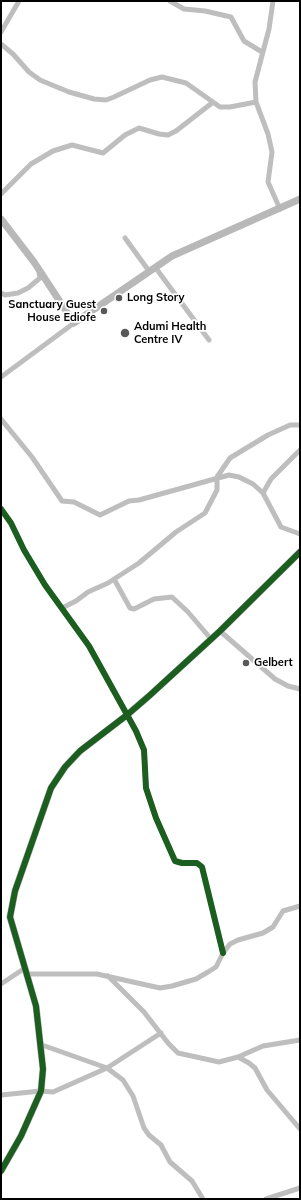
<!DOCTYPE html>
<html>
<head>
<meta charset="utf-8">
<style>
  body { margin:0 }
  #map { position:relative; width:301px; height:1200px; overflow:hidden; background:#fff; font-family:Mulish,sans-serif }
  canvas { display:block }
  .frame { position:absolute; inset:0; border:2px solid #000; pointer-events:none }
</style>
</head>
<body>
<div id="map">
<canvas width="301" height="1200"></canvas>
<div class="frame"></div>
</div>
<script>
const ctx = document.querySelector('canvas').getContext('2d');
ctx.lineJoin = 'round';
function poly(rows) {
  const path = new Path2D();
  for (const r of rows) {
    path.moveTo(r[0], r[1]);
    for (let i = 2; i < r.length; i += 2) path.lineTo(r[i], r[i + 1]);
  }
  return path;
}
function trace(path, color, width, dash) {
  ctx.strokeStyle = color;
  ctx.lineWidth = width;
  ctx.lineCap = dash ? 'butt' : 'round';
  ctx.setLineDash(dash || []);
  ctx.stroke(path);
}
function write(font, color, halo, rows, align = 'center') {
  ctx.font = font + ' Mulish,sans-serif';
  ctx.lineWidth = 3.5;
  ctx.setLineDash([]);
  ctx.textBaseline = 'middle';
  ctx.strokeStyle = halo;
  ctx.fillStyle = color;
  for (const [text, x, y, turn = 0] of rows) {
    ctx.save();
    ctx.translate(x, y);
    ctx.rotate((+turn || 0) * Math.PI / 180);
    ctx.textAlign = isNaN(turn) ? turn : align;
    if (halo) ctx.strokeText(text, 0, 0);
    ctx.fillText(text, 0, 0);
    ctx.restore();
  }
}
const street = poly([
  [170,1,184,9,205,11,231,17,244,41,262,52],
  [273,1,269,29,255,82,256,102,268,134,272,152,268,182,280,209],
  [1,32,19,1],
  [1,44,13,54,29,72,40,80,69,92,94,99,106,100,114,97,150,80,162,77,186,83,220,107,230,107,256,102],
  [1,194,31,164,53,151,72,145,103,153,125,135,139,128,159,134,168,135,176,131,212,103],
  [125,238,149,271],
  [155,267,209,340],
  [1,293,5,295,18,293,28,288,40,278,39,272],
  [1,377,74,323],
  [1,419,32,457,62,501,74,502,100,515,129,501,139,500,229,475,239,477,253,484,263,493,281,527,300,534],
  [263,493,271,479,300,450],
  [1,509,11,523,24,550,45,585,89,646,136,731,144,750,146,788,156,818,175,861,182,863,197,863,202,867,223,953],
  [114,579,130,608,134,609,154,599,172,597,188,612,211,639],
  [62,608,76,601,88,592,108,583,139,563,176,532,205,513,217,490,217,477,230,458,268,435,290,425,300,425],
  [220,631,275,679,288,686,300,689],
  [27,974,97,974,160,988,172,986,196,979,208,972,216,967,223,953,230,944,238,940,263,933,273,927,283,911,300,906],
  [108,976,144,1012,168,1043,178,1053,219,1062,238,1057,249,1063,255,1068,267,1090,300,1129],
  [1,984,25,968],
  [42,1045,107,1068,123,1080,133,1096,144,1128,149,1135,161,1145,170,1162,192,1181,203,1199],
  [238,1057,263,1046,300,1040],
  [1,1095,41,1091,53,1092,107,1068,161,1033],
  [266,1199,300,1188]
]);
const secondary = poly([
  [1,219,34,262,74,323,172,256,300,199],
  [1,1171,21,1136,41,1091,43,1069,36,1006,10,917,15,891,51,788,65,767,80,751,127,715,149,696,220,631,300,552]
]);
const cycleway = poly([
  [1,509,11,523,24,550,45,585,89,646,136,731,144,750,146,788,156,818,175,861,182,863,197,863,202,867,223,953],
  [1,1171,21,1136,41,1091,43,1069,36,1006,10,917,15,891,51,788,65,767,80,751,127,715,149,696,220,631,300,552]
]);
const markers = [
  [119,298,4,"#595959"],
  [104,311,4,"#595959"],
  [125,333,5,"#595959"],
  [246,663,4,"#595959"]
];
const poiNames = [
  ["Long Story",127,298],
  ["Sanctuary Guest",96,305,"right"],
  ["House Ediofe",96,318,"right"],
  ["Adumi Health",134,327],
  ["Centre IV",134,340],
  ["Gelbert",254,663]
];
trace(street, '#bebebe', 5);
trace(secondary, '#b8b8b8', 7);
trace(cycleway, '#1b5e20', 6);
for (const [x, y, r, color] of markers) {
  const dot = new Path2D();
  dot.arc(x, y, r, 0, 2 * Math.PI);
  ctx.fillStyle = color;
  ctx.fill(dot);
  trace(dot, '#fff', 1.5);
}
write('bold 11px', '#000', '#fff', poiNames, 'left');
</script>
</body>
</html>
